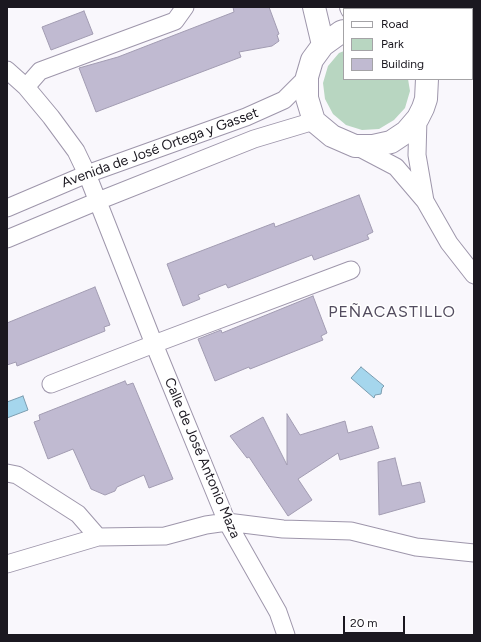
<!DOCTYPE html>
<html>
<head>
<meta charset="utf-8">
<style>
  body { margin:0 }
  #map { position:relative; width:481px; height:642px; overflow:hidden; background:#f9f7fc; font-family:Figtree,sans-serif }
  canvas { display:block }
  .frame { position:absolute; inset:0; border:8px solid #1b1820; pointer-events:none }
  .legend { position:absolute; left:343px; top:8px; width:130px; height:72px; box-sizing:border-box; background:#fff; border:1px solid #a4a3a6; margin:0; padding:5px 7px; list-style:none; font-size:12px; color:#1b1820 }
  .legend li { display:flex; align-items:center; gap:8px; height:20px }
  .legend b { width:20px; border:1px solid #a4a3a6 }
  .scale { position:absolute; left:343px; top:616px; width:62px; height:18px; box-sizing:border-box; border:2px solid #1b1820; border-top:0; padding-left:5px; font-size:12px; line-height:14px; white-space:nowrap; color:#1b1820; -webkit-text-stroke:3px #fff; paint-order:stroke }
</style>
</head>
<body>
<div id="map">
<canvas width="481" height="642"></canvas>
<div class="frame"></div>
<ul class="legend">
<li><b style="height:5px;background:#fff"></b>Road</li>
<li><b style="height:11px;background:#b8d6c1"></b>Park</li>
<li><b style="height:11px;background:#c0bad1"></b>Building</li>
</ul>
<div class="scale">20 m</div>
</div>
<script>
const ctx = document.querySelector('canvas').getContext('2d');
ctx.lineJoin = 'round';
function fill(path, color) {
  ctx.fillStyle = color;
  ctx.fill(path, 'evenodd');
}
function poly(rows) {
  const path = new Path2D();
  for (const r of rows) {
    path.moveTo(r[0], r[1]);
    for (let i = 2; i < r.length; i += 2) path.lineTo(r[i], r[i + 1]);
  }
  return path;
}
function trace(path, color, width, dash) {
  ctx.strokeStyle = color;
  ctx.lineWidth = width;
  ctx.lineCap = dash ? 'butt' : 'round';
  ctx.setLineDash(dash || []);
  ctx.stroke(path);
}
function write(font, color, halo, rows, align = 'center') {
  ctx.font = font + ' Figtree,sans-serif';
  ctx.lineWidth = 3;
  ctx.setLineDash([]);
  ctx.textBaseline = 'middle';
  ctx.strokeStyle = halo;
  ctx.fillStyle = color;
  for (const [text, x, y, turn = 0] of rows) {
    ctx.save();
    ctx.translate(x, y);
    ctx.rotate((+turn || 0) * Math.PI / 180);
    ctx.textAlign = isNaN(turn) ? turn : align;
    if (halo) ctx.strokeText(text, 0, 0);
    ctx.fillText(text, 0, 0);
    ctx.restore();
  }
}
const green = poly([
  [344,51,344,79,408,79,410,91,405,108,394,120,379,129,362,130,346,125,333,114,325,99,323,83,328,66,339,53]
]);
const water = poly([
  [361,367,384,386,382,388,381,394,375,395,374,398,351,378,361,367],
  [23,396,28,410,7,418,7,402,23,396]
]);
const building = poly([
  [233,7,269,7,279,34,277,35,279,41,272,46,239,52,241,57,96,112,79,68,118,57,234,12,233,7],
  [84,11,93,34,51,50,42,27,84,11],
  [359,195,373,232,367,235,369,239,314,260,312,255,228,288,226,284,198,295,200,299,183,306,167,264,274,223,275,227,359,195],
  [95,287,110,325,104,327,105,331,17,366,16,362,7,365,7,323,95,287],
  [313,296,327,333,321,336,323,340,250,369,249,367,215,381,198,339,221,330,222,333,313,296],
  [125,381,127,385,133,383,173,479,149,488,144,475,117,487,115,491,105,495,91,489,73,449,48,459,34,422,40,420,39,415,125,381],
  [287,414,300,435,345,421,348,433,372,426,379,448,340,460,338,453,298,479,312,500,288,516,249,457,247,458,230,436,263,417,287,465,287,414],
  [395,458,402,486,420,482,425,502,379,515,378,462,395,458]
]);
const minor = poly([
  [7,70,26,87,51,117,76,151,87,174,154,344,227,522,278,612,286,635],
  [26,87,40,71,175,21,185,7],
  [418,118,417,155,425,201],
  [356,146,396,167,425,201,449,243,474,275],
  [7,208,87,174,246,117,284,100,307,77],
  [7,239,98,201,254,139,314,121],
  [51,384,154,344,351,270],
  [7,473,17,475,78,514,98,537],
  [7,564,98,537,165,536,206,525,227,522,283,529,351,531,416,547,474,553]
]);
const secondary = poly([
  [314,7,323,45],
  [351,7,352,9],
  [344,31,341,32,323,45,312,60,307,77,307,98,314,121,332,136,355,146,373,146,391,142,406,132,418,118,423,108,426,99,427,79],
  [472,32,474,31],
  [472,58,474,57]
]);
const streetNames = [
  ["Avenida de José Ortega y Gasset",160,148,-20],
  ["Calle de José Antonio Maza",202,458,67]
];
const quarterNames = [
  ["PEÑACASTILLO",392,312]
];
fill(green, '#b8d6c1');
fill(water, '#a5d6ed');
trace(water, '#7c9db0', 1);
fill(building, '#c0bad1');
trace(building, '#a29cb2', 1);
trace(minor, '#9e96ab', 19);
trace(secondary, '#9e96ab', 24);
trace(minor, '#fff', 17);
trace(secondary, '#fff', 22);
write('14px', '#1b1820', '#fff', streetNames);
ctx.letterSpacing = '1px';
write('16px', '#534c5f', '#fff', quarterNames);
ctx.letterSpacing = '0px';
</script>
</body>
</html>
